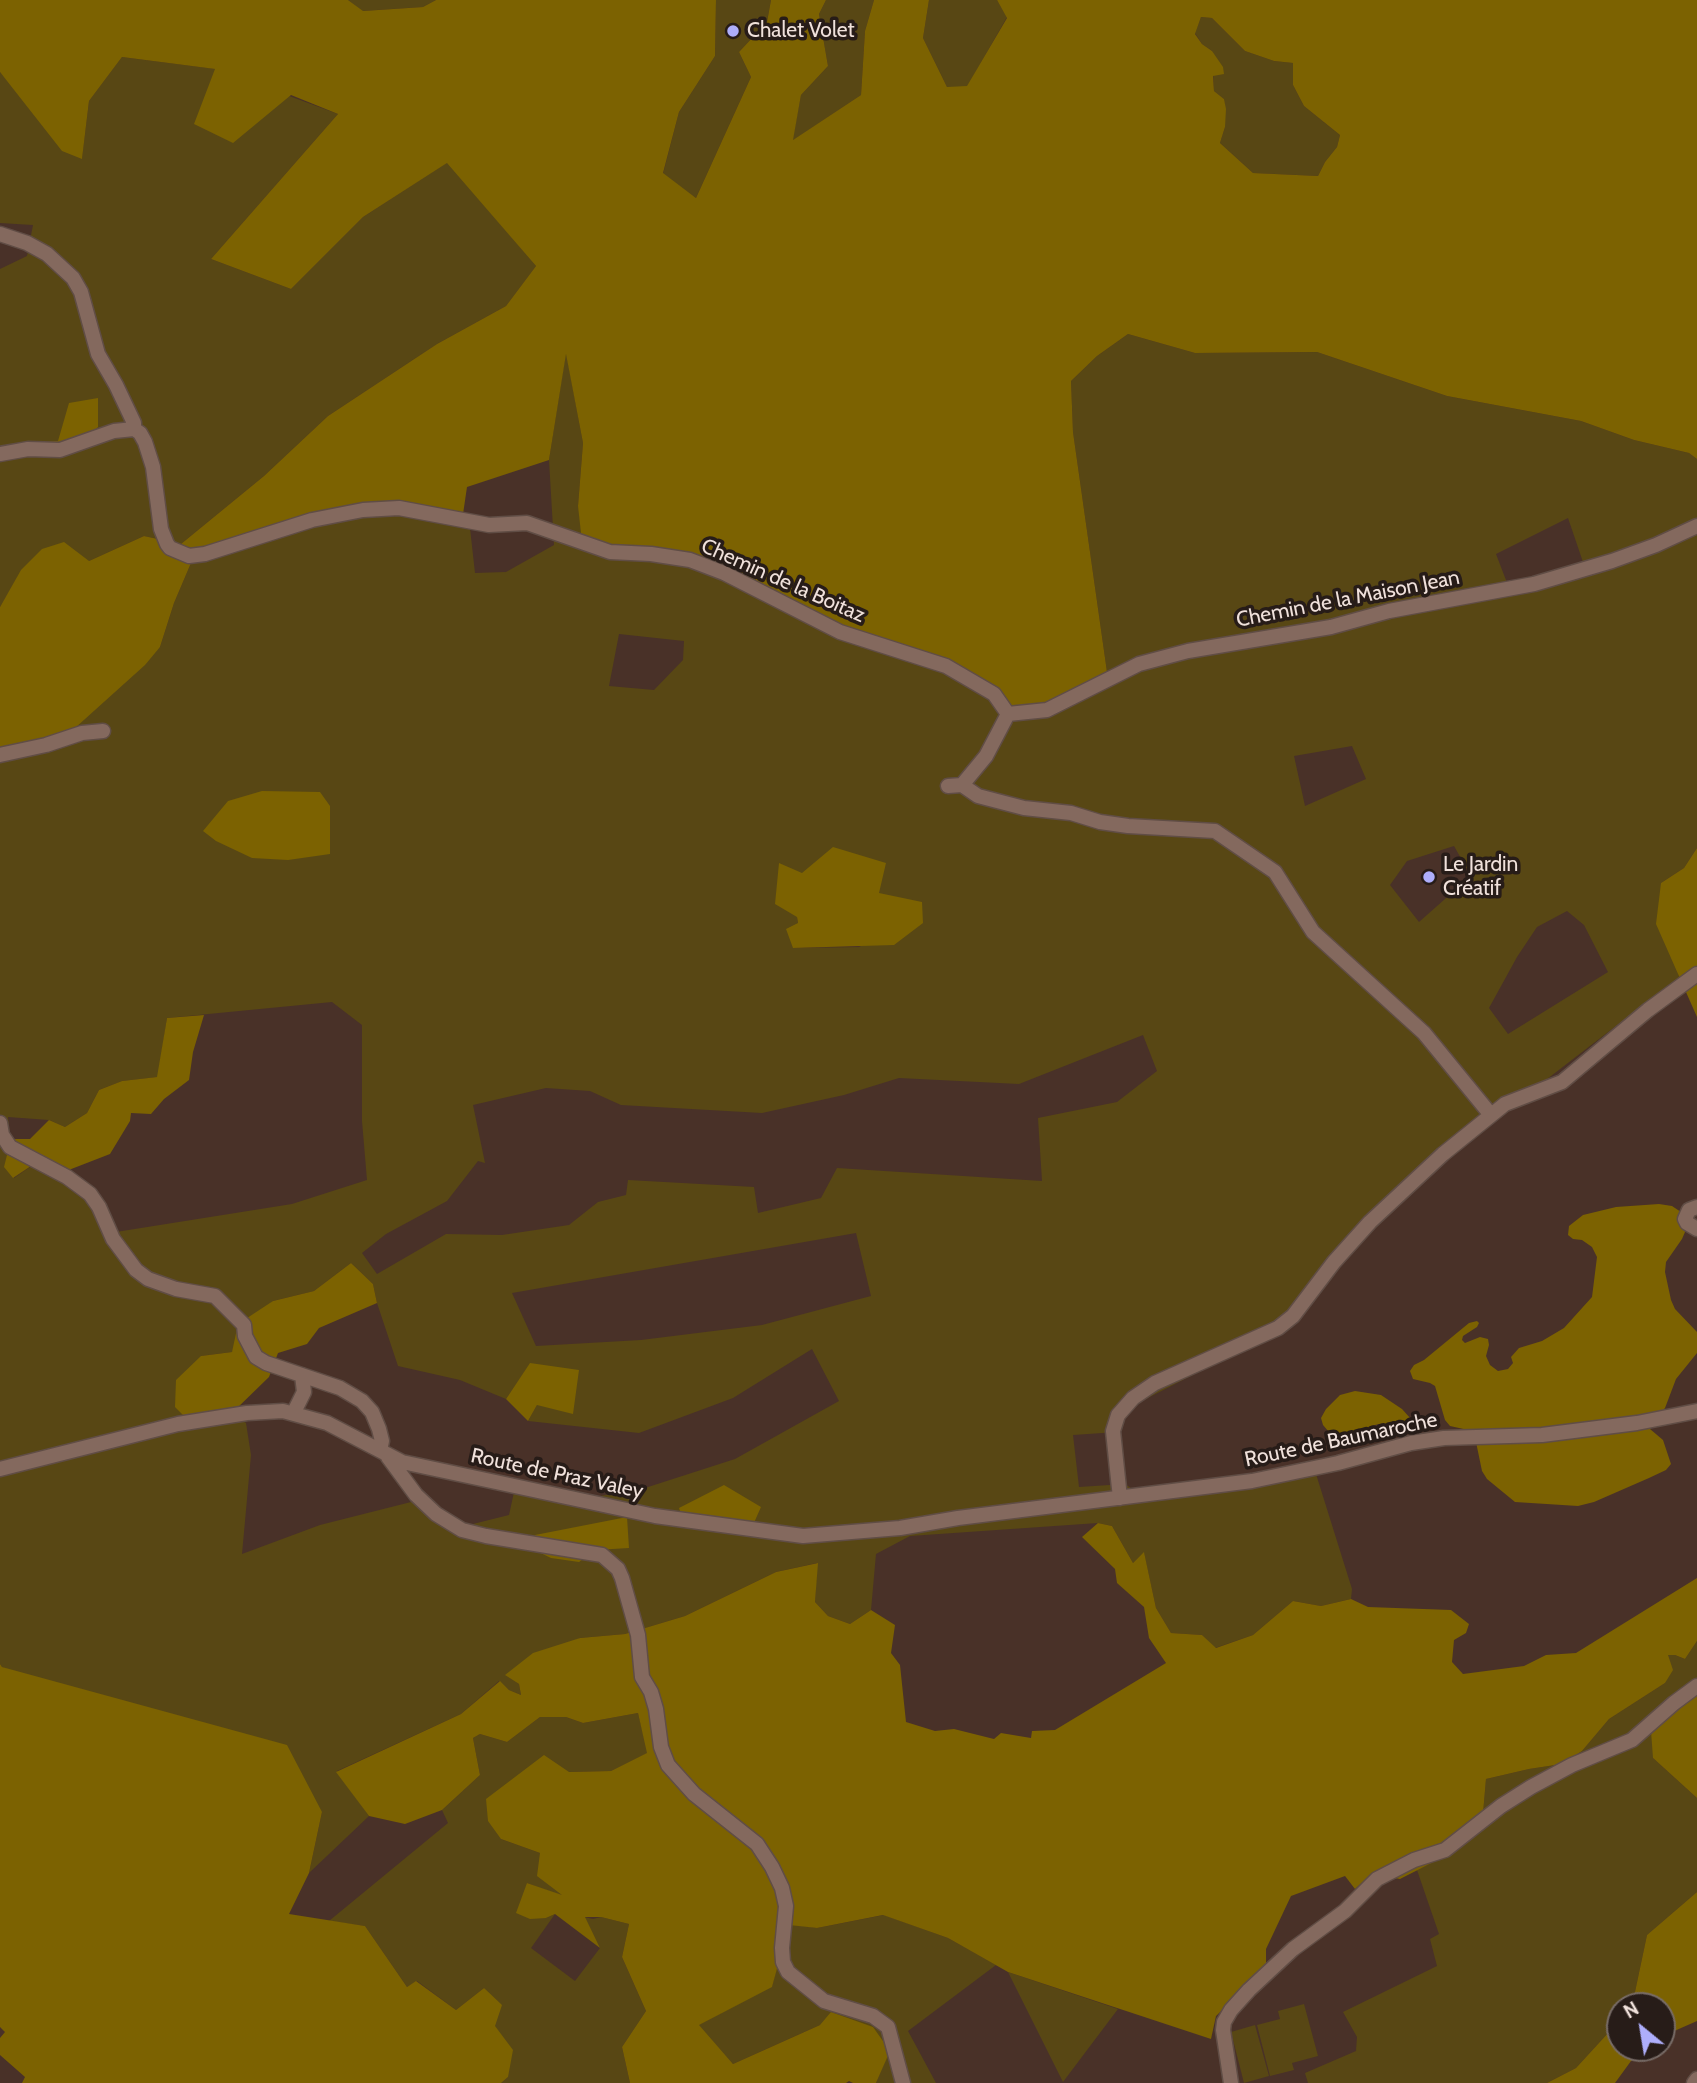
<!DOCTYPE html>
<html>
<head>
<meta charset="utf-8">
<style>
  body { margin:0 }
  #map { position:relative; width:1697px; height:2083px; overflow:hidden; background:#493128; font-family:Cabin,sans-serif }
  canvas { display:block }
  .north { position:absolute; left:1606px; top:1992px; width:70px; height:70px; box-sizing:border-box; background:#271c18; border:2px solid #776b66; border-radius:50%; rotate:330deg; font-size:19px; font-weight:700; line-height:28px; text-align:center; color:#f0e1db }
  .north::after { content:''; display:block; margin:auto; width:24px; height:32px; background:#aeaefb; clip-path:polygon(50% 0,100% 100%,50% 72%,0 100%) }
</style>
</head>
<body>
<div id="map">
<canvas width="1697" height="2083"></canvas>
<div class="north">N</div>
</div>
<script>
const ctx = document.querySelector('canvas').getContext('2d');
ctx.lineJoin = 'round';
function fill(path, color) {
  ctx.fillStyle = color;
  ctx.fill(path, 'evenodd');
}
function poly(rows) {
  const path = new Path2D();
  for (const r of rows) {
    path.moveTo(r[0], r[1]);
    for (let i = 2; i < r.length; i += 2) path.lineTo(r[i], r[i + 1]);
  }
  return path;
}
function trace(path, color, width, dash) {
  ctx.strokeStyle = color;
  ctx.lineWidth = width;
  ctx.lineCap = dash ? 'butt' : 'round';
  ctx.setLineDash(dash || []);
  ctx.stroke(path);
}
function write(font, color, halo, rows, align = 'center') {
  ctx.font = font + ' Cabin,sans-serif';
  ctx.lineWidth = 7;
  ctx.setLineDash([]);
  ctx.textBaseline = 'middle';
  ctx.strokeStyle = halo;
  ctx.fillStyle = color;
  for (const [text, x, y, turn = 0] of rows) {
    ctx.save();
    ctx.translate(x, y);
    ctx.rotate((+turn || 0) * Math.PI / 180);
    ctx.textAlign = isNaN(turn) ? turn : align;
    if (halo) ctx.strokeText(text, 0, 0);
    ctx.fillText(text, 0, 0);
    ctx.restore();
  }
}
const green = poly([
  [348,0,436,0,423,7,362,11],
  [716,0,771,0,767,22,739,52,751,77,696,198,663,174,679,112,715,56],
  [826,0,874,0,865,31,861,95,792,141,801,95,828,66,819,14],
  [929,0,997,0,1007,17,967,87,947,87,923,38],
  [1201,17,1212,18,1245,51,1274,61,1293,63,1293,85,1304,106,1340,135,1337,147,1325,162,1318,176,1253,173,1220,143,1225,127,1224,99,1214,91,1212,51,1202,44,1195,33],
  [122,57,216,69,338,114,211,259,291,289,363,217,448,162,536,266,506,306,437,344,328,416,264,476,181,544,144,536,89,561,22,570,0,607,0,269,27,256,33,225,0,223,0,72,82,158,89,101],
  [1128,334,1195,353,1317,352,1447,396,1581,421,1634,440,1689,453,1697,459,1697,848,1684,868,1661,883,1680,981,1651,999,1490,1123,1408,1191,1338,1265,1312,1301,1218,1362,1138,1403,1126,1411,1117,1432,1073,1435,1079,1487,1125,1484,1134,1490,1316,1474,1352,1589,1351,1599,1321,1606,1293,1601,1253,1635,1215,1648,1202,1635,1171,1633,1156,1608,1144,1553,1133,1563,1112,1526,1098,1523,910,1536,876,1554,871,1610,850,1624,828,1616,815,1602,817,1563,776,1572,685,1616,625,1634,580,1638,506,1675,519,1684,521,1695,509,1690,499,1681,461,1714,337,1771,369,1816,309,1873,322,1812,2,1667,0,1664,0,756,160,647,174,603,194,556,283,527,399,508,470,528,475,573,506,572,554,545,549,460,566,351,583,443,578,506,651,554,1108,679,1073,432,1071,381,1097,356],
  [1568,518,1584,565,1509,588,1496,554],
  [619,634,684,641,683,660,654,690,609,686],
  [1352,746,1366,779,1305,806,1294,756],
  [1454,846,1471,876,1419,922,1390,885,1407,861],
  [1567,911,1584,925,1608,972,1508,1034,1489,1008,1517,957,1537,927],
  [797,917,861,947,794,948,798,923],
  [332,1002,362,1025,362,1121,367,1180,292,1204,116,1232,61,1173,40,1160,14,1178,8,1117,49,1120,65,1127,87,1113,99,1090,122,1081,158,1077,167,1018],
  [1143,1035,1157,1071,1117,1102,1038,1118,1042,1181,837,1168,821,1198,758,1213,754,1187,628,1180,626,1195,598,1202,569,1225,502,1235,446,1234,377,1274,362,1253,386,1234,447,1201,478,1161,485,1163,473,1105,546,1088,590,1091,621,1105,762,1113,844,1095,899,1078,1019,1084],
  [856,1233,871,1296,762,1325,641,1340,536,1346,512,1293],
  [351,1263,373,1284,377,1303,398,1366,460,1380,506,1399,530,1364,537,1405,528,1421,639,1433,733,1398,812,1349,839,1401,735,1459,645,1488,589,1498,516,1483,509,1515,465,1526,415,1501,320,1525,242,1554,251,1455,246,1423,232,1413,201,1356,232,1352,273,1301,314,1291],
  [1697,1641,1697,1690,1653,1758,1697,1798,1697,1892,1647,1935,1632,2006,1620,2006,1620,2020,1576,2068,1547,2083,1308,2083,1305,2073,1356,2051,1357,2037,1343,2012,1437,1966,1430,1939,1439,1934,1417,1870,1461,1848,1482,1825,1486,1779,1529,1769,1562,1764,1582,1751,1609,1719,1665,1683,1668,1655,1675,1655,1685,1659],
  [638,1713,648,1753,611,1771,569,1772,501,1839,540,1853,565,1897,527,1883,546,1918,555,1914,531,1948,575,1981,600,1948,584,1917,593,1919,601,1917,629,1924,622,1957,646,2011,622,2047,630,2083,501,2083,508,2077,484,1988,456,2010,417,1981,407,1987,365,1926,329,1921,448,1823,442,1810,480,1775,473,1738,480,1734,507,1742,540,1717,566,1717,583,1723],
  [884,1915,948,1938,996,1965,908,2031,936,2083,876,2083,889,2051,820,2025,733,2064,698,2025,772,1986,789,1924,817,1928],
  [1008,1972,1118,2009,1063,2082],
  [1304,2004,1318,2056,1292,2063,1294,2070,1270,2076,1257,2025,1280,2019,1278,2011],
  [1255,2025,1269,2076,1244,2083,1231,2032]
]);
const forest = poly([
  [0,0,348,0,363,11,423,7,436,0,716,0,715,56,679,112,663,173,696,198,751,77,739,52,767,22,771,0,826,0,819,14,828,66,801,95,793,140,861,95,865,31,874,0,929,0,923,38,947,87,967,86,1007,18,997,0,1697,0,1697,459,1689,453,1634,440,1581,421,1447,396,1317,352,1195,353,1128,334,1097,356,1071,381,1073,432,1108,679,1047,710,1008,714,975,681,840,632,724,573,582,542,578,506,583,443,566,354,549,460,467,487,462,521,363,510,194,556,174,603,160,647,145,665,65,737,0,756,0,607,21,570,42,549,64,542,89,561,144,536,181,544,264,476,328,416,437,344,506,306,536,266,447,163,363,217,291,289,211,259,338,114,291,95,233,143,194,124,215,69,122,57,89,101,82,159,62,151,0,72],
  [1201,17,1212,18,1245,51,1274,61,1293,63,1293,85,1304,106,1340,135,1337,147,1325,162,1318,176,1253,173,1220,143,1225,127,1226,109,1224,99,1214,91,1213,76,1224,74,1223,67,1212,51,1202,44,1195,34],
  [98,398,98,427,86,439,40,448,40,442,58,441,69,403],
  [262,791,320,792,330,806,330,854,288,860,252,858,216,841,203,831,228,801],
  [833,847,886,863,879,893,922,902,923,923,894,945,793,948,786,929,798,923,797,917,775,904,779,863,802,873],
  [1697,848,1697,1017,1656,924,1661,883,1684,868],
  [204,1015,193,1052,189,1080,164,1099,151,1114,131,1113,130,1121,110,1154,61,1173,40,1160,13,1178,4,1167,11,1139,30,1139,49,1120,65,1127,87,1113,99,1090,122,1081,157,1077,167,1018],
  [1659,1204,1672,1206,1681,1212,1685,1232,1682,1239,1666,1262,1665,1272,1671,1300,1675,1309,1697,1332,1697,1353,1676,1379,1665,1408,1650,1426,1650,1429,1663,1440,1671,1464,1666,1470,1649,1478,1594,1502,1578,1506,1515,1502,1487,1479,1482,1471,1476,1442,1468,1430,1450,1426,1445,1420,1435,1386,1430,1383,1413,1379,1410,1371,1414,1365,1424,1360,1469,1323,1477,1321,1479,1323,1477,1327,1463,1336,1462,1340,1465,1343,1480,1337,1488,1339,1489,1345,1486,1356,1490,1365,1498,1371,1508,1369,1513,1363,1511,1357,1519,1348,1542,1341,1564,1328,1592,1297,1597,1257,1592,1247,1582,1240,1573,1239,1568,1235,1569,1226,1583,1215,1616,1207],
  [351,1263,373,1284,377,1303,319,1328,307,1344,278,1353,269,1377,232,1413,188,1420,175,1407,176,1380,201,1356,232,1352,238,1324,273,1301,314,1291],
  [530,1363,579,1370,573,1414,537,1405,528,1421,506,1399],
  [1355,1391,1381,1395,1402,1409,1411,1419,1411,1426,1404,1430,1388,1428,1379,1424,1371,1426,1363,1440,1355,1445,1345,1445,1334,1438,1323,1425,1321,1418,1326,1409,1340,1395],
  [724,1485,761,1507,753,1525,682,1517,679,1508],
  [627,1517,629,1548,596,1550,579,1562,551,1558,528,1547,535,1535],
  [1098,1523,1112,1526,1133,1563,1144,1552,1156,1608,1171,1633,1202,1635,1216,1648,1253,1635,1293,1601,1321,1606,1351,1599,1368,1607,1451,1610,1469,1624,1466,1633,1454,1640,1452,1662,1463,1674,1524,1666,1546,1655,1576,1653,1697,1578,1697,1641,1685,1659,1675,1655,1668,1655,1673,1670,1665,1683,1609,1719,1582,1751,1562,1764,1529,1769,1486,1779,1482,1825,1461,1848,1400,1879,1372,1874,1355,1889,1345,1876,1291,1896,1266,1949,1266,1968,1216,2016,1211,2039,1008,1972,948,1938,883,1915,817,1928,789,1925,772,1987,699,2025,733,2064,820,2025,831,2012,873,2027,890,2051,876,2083,853,2083,849,2081,846,2083,630,2083,622,2047,646,2011,622,1957,629,1924,601,1917,585,1917,600,1948,555,1914,546,1918,530,1919,516,1913,527,1883,562,1895,537,1876,540,1853,501,1839,488,1821,486,1799,544,1755,569,1772,611,1771,647,1753,638,1713,583,1723,566,1717,540,1717,507,1742,480,1734,473,1738,480,1775,442,1810,405,1824,369,1816,336,1772,461,1714,500,1681,509,1690,521,1695,519,1684,505,1675,533,1653,580,1638,625,1634,685,1616,776,1572,818,1563,815,1602,828,1616,850,1624,871,1610,895,1625,891,1653,900,1665,906,1722,935,1731,954,1729,994,1739,1001,1733,1031,1738,1032,1731,1055,1730,1166,1663,1149,1638,1144,1607,1117,1583,1115,1569,1082,1537],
  [0,1664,2,1667,287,1745,322,1812,309,1873,289,1914,365,1926,407,1987,416,1981,456,2010,484,1988,502,2005,495,2026,513,2050,508,2077,501,2083,22,2083,25,2077,0,2055,0,2038,5,2032,0,2027],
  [1697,1690,1697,1798,1653,1758,1651,1731],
  [1697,1892,1697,2021,1672,2032,1662,2041,1662,2006,1632,2006,1647,1935],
  [1620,2020,1620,2048,1653,2048,1631,2061,1615,2083,1547,2083,1576,2068]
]);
const minor = poly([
  [0,234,27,243,47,254,73,278,81,292,98,354,116,385,134,423,134,429],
  [0,454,28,449,60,450,114,431,134,429,140,433,145,442,153,467,161,529,167,544,170,548,189,556,205,554,312,520,363,510,399,508,489,525,527,523,610,552,651,554,690,560,724,573,840,632,946,666,994,694,1008,714],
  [1008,714,1047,710,1139,664,1188,651,1331,627,1389,611,1534,584,1612,561,1656,545,1697,526],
  [0,755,46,745,82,733,103,731],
  [962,785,986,756,1008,714],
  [948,786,962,785,978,796,1024,808,1071,813,1100,822,1128,826,1215,831,1275,872,1313,932,1424,1033,1491,1115],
  [0,1123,2,1135,10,1147,67,1177,90,1194,99,1207,113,1239,136,1270,148,1279,176,1289,215,1296,244,1325,245,1336,256,1357,266,1363,340,1388,362,1401,372,1412,379,1429,382,1441,380,1450],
  [1697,1207,1689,1210,1685,1219,1687,1223,1697,1229],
  [294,1412,304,1392,302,1375],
  [388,1457,416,1495,436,1514,462,1530,486,1536,602,1555,618,1569,622,1578,638,1635,642,1677,651,1692,656,1709,661,1747,668,1765,694,1794,757,1844,772,1867,782,1888,786,1906,782,1948,783,1962,788,1972,824,2001,873,2016,888,2027,903,2083],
  [0,1469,178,1424,247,1413,283,1411,327,1423,402,1462,655,1516,803,1536,900,1528,958,1518,1252,1481,1338,1463,1411,1443,1444,1438,1542,1435,1637,1423,1697,1411],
  [1120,1498,1113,1431,1118,1415,1133,1398,1155,1383,1278,1328,1293,1316,1334,1262,1370,1222,1443,1154,1505,1104,1562,1082,1648,1010,1697,974],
  [1231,2083,1223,2030,1224,2022,1231,2010,1249,1990,1293,1949,1345,1911,1377,1879,1414,1860,1445,1850,1501,1806,1531,1787,1572,1765,1632,1740,1674,1703,1697,1686],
  [1694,2083,1697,2079]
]);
const markers = [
  [733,31,7,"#aeaefb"],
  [1429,877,7,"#aeaefb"]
];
const poiNames = [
  ["Chalet Volet",747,31],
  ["Le Jardin",1443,865],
  ["Créatif",1443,889]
];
const streetNames = [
  ["Chemin de la Boitaz",783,581,24],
  ["Chemin de la Maison Jean",1348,599,-11],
  ["Route de Baumaroche",1341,1440,-12],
  ["Route de Praz Valey",557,1474,12]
];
fill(green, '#584714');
fill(forest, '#7c6201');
trace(minor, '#604d45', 17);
trace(minor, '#84695e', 14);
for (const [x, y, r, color] of markers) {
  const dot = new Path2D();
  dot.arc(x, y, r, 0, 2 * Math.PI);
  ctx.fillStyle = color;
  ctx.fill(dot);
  trace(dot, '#271c18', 2.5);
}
write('21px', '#f0e1db', '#271c18', poiNames, 'left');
write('21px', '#f0e1db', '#271c18', streetNames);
</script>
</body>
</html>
